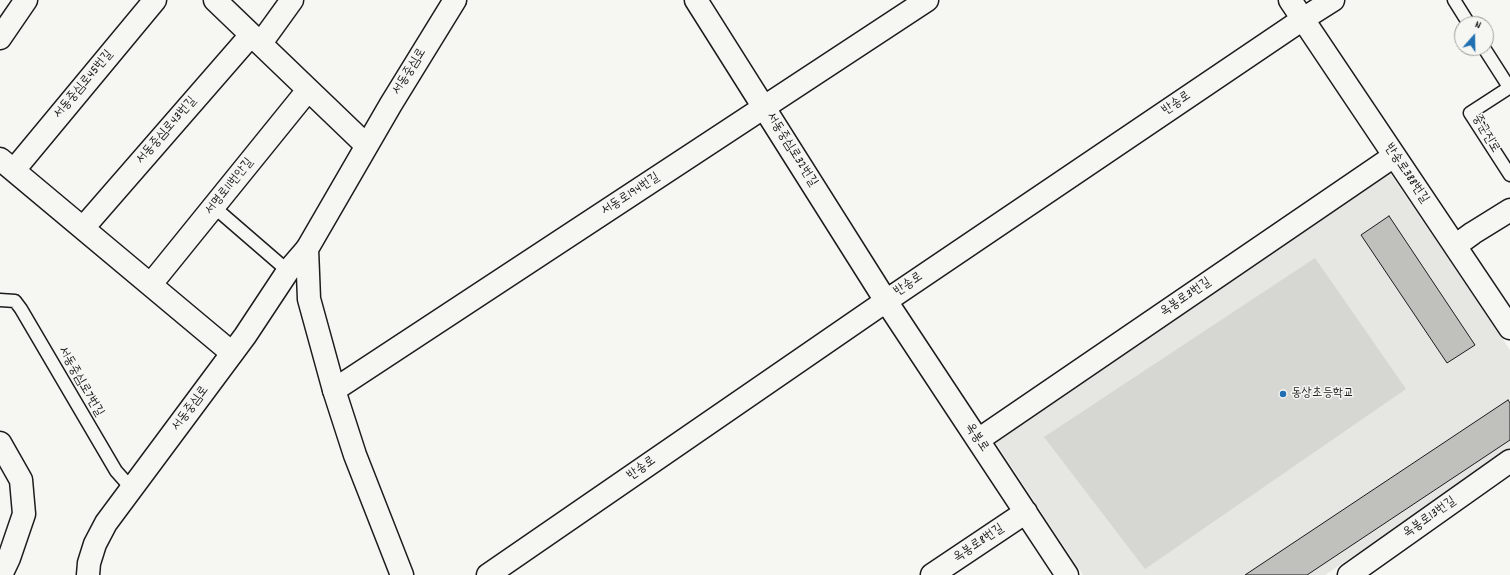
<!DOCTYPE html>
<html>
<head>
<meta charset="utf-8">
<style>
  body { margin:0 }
  #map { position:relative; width:1510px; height:575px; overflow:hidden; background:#f6f6f2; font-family:Dekko,sans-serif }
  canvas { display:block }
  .north { position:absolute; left:1454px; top:16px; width:40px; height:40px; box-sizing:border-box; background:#f6f6f2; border:1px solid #9f9f9c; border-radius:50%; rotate:20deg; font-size:11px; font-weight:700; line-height:16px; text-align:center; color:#1c1c1c }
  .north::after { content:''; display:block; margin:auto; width:14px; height:18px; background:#1f6fb2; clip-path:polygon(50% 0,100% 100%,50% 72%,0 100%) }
</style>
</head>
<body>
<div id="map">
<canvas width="1510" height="575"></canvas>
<div class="north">N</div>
</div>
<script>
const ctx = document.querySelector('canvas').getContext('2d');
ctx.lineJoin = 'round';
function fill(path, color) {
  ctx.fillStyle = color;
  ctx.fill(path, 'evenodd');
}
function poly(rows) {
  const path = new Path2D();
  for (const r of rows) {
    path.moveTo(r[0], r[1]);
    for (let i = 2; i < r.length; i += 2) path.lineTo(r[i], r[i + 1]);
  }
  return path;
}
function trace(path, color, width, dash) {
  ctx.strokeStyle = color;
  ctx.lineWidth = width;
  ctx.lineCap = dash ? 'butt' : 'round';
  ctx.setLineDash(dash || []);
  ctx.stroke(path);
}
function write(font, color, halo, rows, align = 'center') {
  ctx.font = font + ' Dekko,"Poor Story",sans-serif';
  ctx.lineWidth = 3;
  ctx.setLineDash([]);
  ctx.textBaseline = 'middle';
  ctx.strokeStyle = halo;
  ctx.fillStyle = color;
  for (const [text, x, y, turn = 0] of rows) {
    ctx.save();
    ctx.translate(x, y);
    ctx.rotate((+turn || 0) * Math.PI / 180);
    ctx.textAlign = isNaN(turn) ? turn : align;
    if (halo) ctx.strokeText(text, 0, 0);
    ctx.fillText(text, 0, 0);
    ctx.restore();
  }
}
const built = poly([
  [1388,170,1510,350,1510,451,1325,575,1083,575,992,437]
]);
const green = poly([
  [1315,258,1406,389,1145,569,1044,437]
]);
const building = poly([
  [1389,216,1475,345,1447,363,1361,235,1389,216],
  [1508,400,1510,403,1510,440,1307,575,1245,575,1508,400]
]);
const service = poly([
  [1454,0,1469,24],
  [1484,48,1509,87],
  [1510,87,1470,113,1510,175],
  [214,207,288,271],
  [0,300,15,301,21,309,116,471,132,489]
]);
const minor = poly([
  [215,0,366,145],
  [696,0,886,301,1067,575],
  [1290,0,1510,328],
  [0,38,26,0],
  [261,43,292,0],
  [0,159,232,353],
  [14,170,155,0],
  [83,228,251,35],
  [1455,246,1473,233,1510,210],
  [151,284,308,90],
  [334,390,927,0],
  [978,440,1394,156],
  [0,443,21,480,24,514,9,558,1,575],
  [932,575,1026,512],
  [1349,575,1510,461]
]);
const tertiary = poly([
  [402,575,355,455,334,390,309,299,307,249,391,104,455,0]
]);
const secondary = poly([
  [88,575,89,563,95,544,106,523,245,336,288,271,307,249]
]);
const primary = poly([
  [488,575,886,301,1303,19,1333,0]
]);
const markers = [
  [1283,394,4,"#1f6fb2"]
];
const streetNames = [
  ["서동중심로",410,72,-58],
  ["서동중심로45번길",84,85,-50],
  ["반송로",1177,104,-34],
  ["서동중심로43번길",167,131,-49],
  ["중군진로",1485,134,60],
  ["서동중심로32번길",791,150,58],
  ["반송로388번길",1406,174,56],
  ["서명로11번안길",230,187,-51],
  ["서동로194번길",631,195,-33],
  ["반송로",909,285,-34],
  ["옥봉로3번길",1186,298,-34],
  ["서동중심로7번길",80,382,60],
  ["서동중심로",191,409,-53],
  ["옥봉로",976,438,56],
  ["반송로",642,469,-35],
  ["옥봉로13번길",1430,518,-35],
  ["옥봉로8번길",979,544,-34]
];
const poiNames = [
  ["동상초등학교",1291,394]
];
fill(built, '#e6e6e2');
fill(green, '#d6d6d2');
fill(building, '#c0c0bd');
trace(building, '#1c1c1c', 1);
trace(service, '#1c1c1c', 15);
trace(minor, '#1c1c1c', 25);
trace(tertiary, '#1c1c1c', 25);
trace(secondary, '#1c1c1c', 25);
trace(primary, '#1c1c1c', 25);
trace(service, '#f6f6f2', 12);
trace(minor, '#f6f6f2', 22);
trace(tertiary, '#f6f6f2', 22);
trace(secondary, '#f6f6f2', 22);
trace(primary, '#f6f6f2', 22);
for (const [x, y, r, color] of markers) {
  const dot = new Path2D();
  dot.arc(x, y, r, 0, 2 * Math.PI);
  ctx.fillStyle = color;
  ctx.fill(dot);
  trace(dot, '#f6f6f2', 1.5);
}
write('13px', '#1c1c1c', '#f6f6f2', streetNames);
write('13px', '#1c1c1c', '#f6f6f2', poiNames, 'left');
</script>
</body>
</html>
